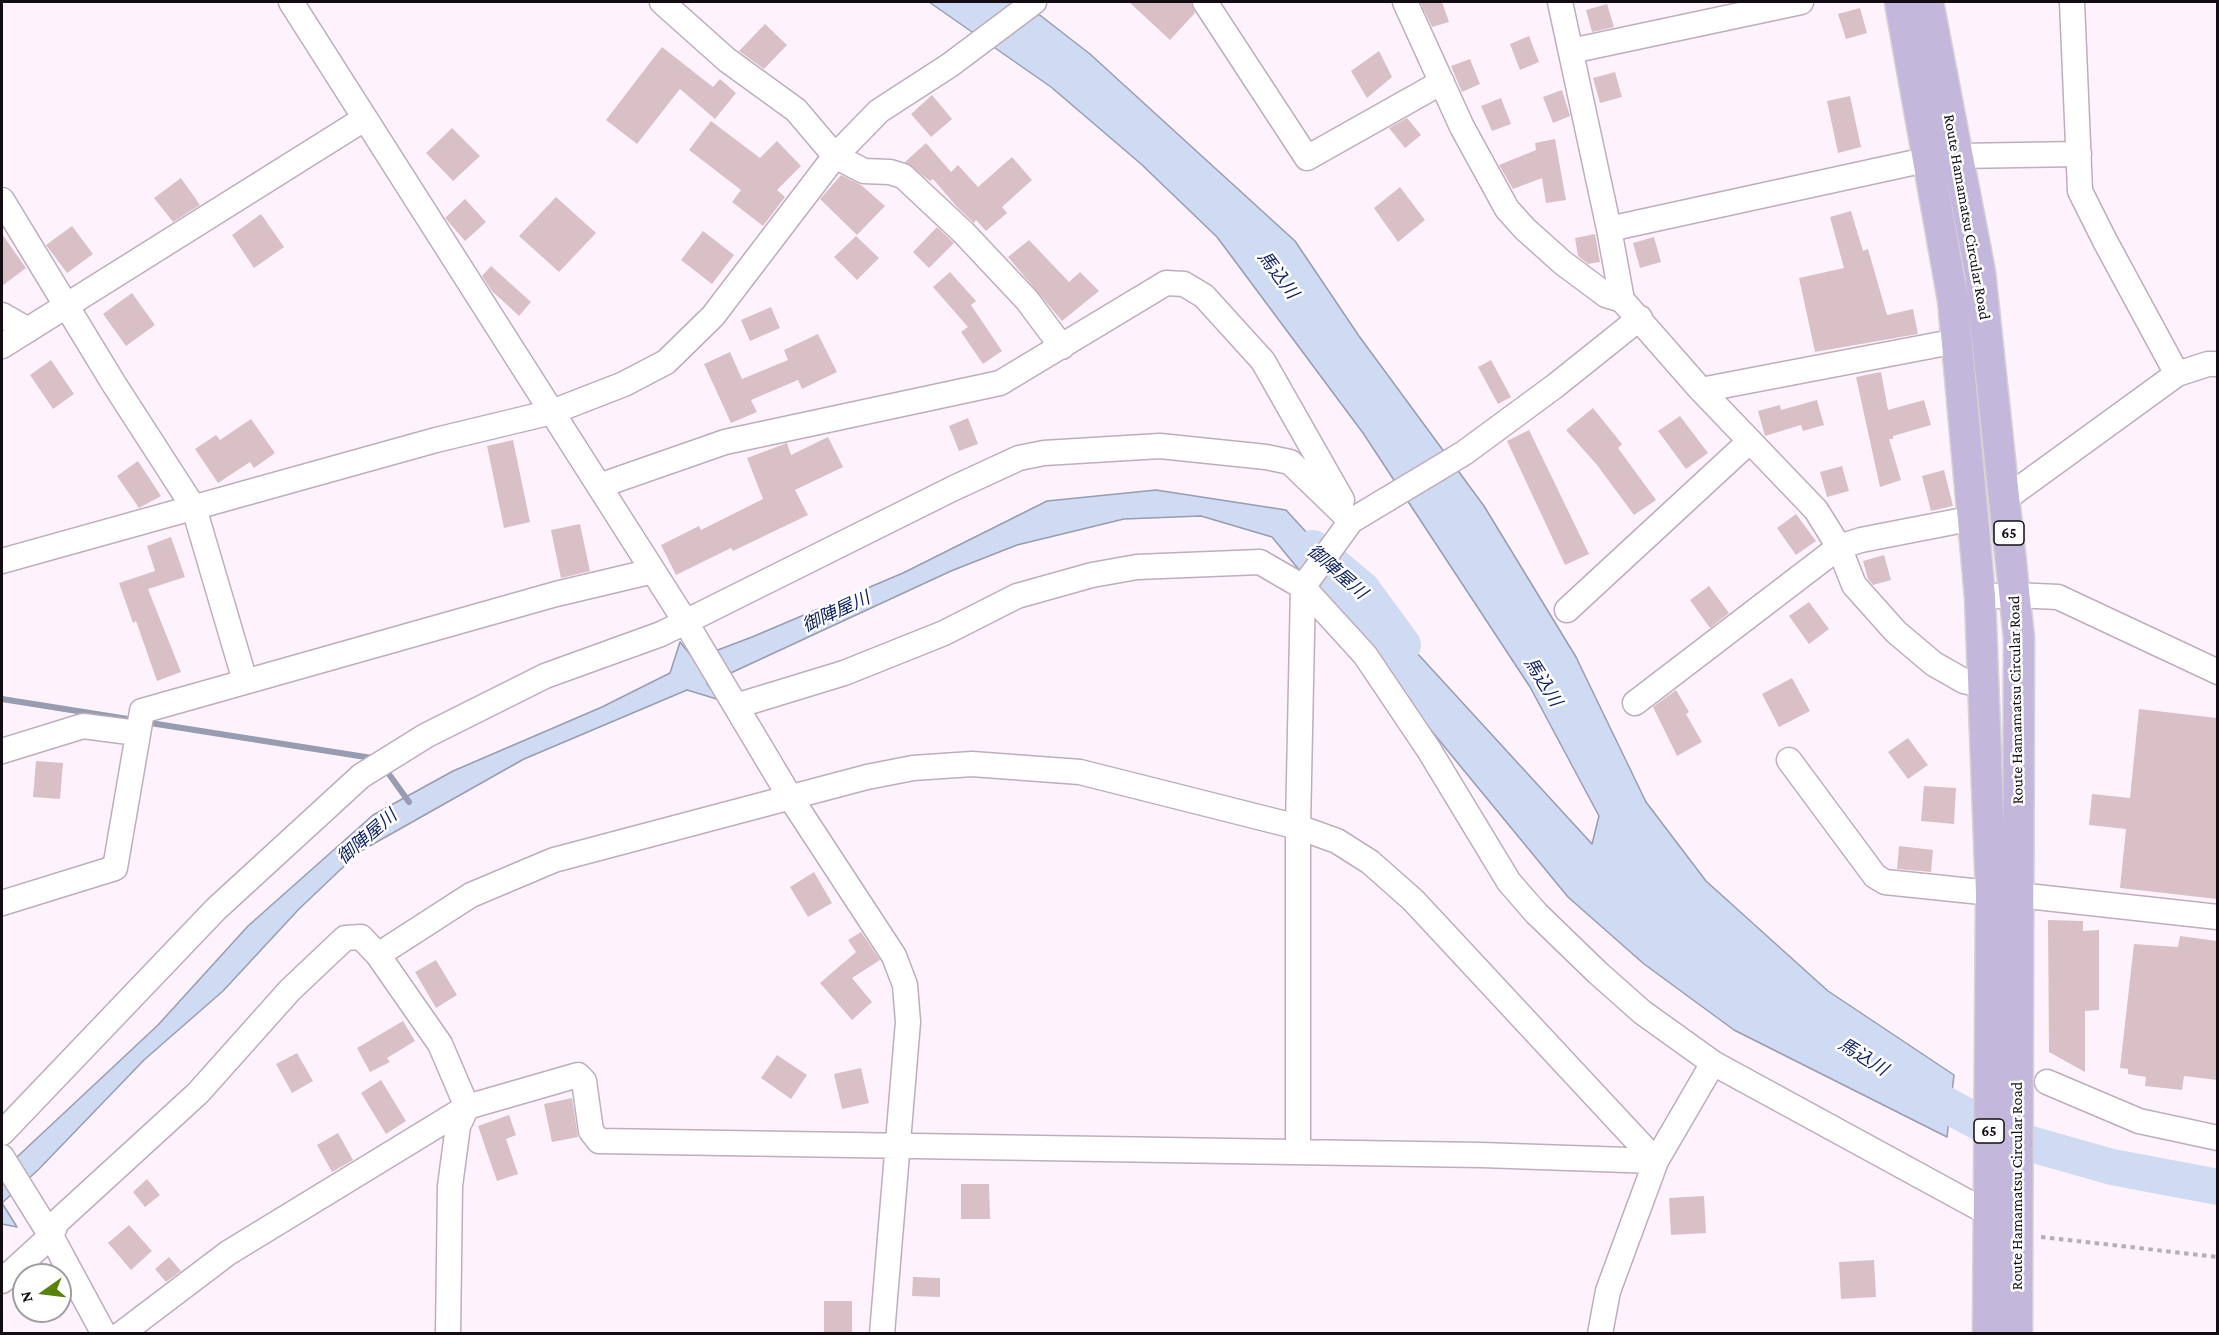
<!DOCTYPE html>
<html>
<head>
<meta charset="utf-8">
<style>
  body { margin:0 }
  #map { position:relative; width:2219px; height:1335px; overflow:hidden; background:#fef3fd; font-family:"Crimson Pro",serif }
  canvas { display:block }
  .frame { position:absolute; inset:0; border:3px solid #130d13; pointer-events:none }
  .north { position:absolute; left:12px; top:1263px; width:60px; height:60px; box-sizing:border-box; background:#fff; border:2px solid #a19ea1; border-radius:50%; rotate:256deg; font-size:16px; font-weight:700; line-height:24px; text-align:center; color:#130d13 }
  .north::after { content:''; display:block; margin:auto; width:21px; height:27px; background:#58820a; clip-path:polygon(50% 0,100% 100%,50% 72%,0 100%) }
</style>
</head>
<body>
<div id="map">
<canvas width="2219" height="1335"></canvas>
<div class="frame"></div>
<div class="north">N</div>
</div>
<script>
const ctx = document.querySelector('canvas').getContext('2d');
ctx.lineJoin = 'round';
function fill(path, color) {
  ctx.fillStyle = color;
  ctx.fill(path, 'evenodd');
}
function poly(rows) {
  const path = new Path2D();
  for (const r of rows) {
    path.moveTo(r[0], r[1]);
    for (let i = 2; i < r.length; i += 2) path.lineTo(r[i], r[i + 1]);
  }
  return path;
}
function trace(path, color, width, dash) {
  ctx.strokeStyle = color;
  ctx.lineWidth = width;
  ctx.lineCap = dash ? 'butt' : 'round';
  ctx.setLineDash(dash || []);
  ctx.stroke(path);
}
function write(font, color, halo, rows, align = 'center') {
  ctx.font = font + ' "Crimson Pro","Noto Sans JP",serif';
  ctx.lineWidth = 5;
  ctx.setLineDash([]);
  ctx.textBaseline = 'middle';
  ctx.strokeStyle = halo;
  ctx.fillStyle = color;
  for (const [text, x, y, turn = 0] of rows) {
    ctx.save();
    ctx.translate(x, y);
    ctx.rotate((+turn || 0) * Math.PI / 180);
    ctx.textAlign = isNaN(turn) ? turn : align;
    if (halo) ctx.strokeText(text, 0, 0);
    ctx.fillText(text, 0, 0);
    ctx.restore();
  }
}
const water = poly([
  [929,2,1023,2,1090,54,1295,241,1359,336,1484,506,1576,657,1646,802,1706,881,1828,991,1954,1075,1947,1137,1734,1030,1644,964,1568,897,1272,537,1201,516,1124,519,1017,545,951,571,707,684,720,700,687,690,524,759,359,852,299,909,223,991,144,1060,39,1169,2,1203,17,1227,2,1224,2,1171,158,1025,248,926,373,815,453,771,602,707,670,673,680,642,694,659,752,637,903,573,1047,501,1156,490,1286,510,1592,844,1599,816,1530,687,1363,433,1217,237,1141,164,1051,87,929,2]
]);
const stream = poly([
  [2,699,134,720],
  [144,722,372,758],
  [386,770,409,802]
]);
const river = poly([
  [1313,548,1362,589,1403,645],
  [1906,1083,2006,1137,2112,1167,2218,1187]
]);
const building = poly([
  [1129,2,1191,2,1195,13,1170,40],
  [1420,2,1442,2,1449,22,1432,27],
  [1607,4,1614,27,1592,32,1586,10],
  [1860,8,1867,33,1846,39,1838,14],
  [765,24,787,45,764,69,739,51],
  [1529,36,1539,62,1520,70,1510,44],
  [662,47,713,87,720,79,736,93,715,119,680,89,637,144,606,120],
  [1379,51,1392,77,1367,98,1351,71],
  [1470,59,1480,84,1462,92,1451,66],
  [1615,72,1622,97,1600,103,1593,78],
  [1562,90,1570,116,1553,123,1543,97],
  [932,95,952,119,931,137,911,114],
  [1850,96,1861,147,1838,153,1827,101],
  [1501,98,1511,124,1492,131,1481,106],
  [1407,118,1421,135,1405,148,1389,128],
  [711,121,760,158,777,141,801,166,777,190,785,197,763,226,732,202,741,190,689,150],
  [452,128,480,156,453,181,426,153],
  [1555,139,1566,200,1546,203,1542,178,1513,189,1499,165,1536,150,1535,143],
  [926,143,951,172,958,165,978,187,1012,157,1032,180,1002,207,1007,213,986,231,976,220,974,223,957,207,933,179,930,181,905,162],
  [841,175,861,185,885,206,857,235,820,199],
  [181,178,200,205,173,222,154,198],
  [1400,187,1425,220,1398,242,1374,208],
  [556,197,596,233,559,272,519,236],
  [465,199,486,222,465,241,445,218],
  [1851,211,1863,251,1868,249,1887,315,1913,309,1918,334,1815,352,1799,278,1844,268,1830,217],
  [261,214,284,247,254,268,232,235],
  [72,226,93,254,67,273,46,245],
  [937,227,954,243,929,268,913,252],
  [703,231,734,255,712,284,681,260],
  [2,234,26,268,2,286],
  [1595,234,1600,262,1588,264,1578,256,1575,238],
  [856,236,879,258,857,280,834,257],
  [1654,237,1661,262,1640,268,1633,243],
  [1029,240,1069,282,1080,272,1099,291,1062,321,1008,257],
  [491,266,531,302,519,316,492,291,482,276],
  [950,272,976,301,971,305,1002,351,983,364,961,332,968,327,933,287],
  [132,293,155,325,126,346,103,314],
  [771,307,780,328,750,341,741,320],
  [818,334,837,372,802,389,798,380,751,400,757,412,731,423,704,364,730,352,742,379,788,360,784,350],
  [51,360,74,394,53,409,30,375],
  [1491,360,1511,397,1498,404,1478,367],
  [1881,372,1888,410,1924,400,1931,425,1893,436,1893,439,1889,439,1901,480,1880,487,1856,377],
  [1817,400,1824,425,1803,431,1801,425,1765,436,1758,411,1780,405,1781,410],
  [1593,408,1622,444,1618,448,1656,500,1634,515,1597,465,1566,430],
  [1680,416,1708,453,1686,469,1658,431],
  [968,418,978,444,959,451,949,426],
  [251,419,275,453,254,468,250,462,218,483,195,449,216,435,220,440],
  [1529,430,1589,554,1565,565,1507,441],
  [828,437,843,467,795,490,808,515,733,551,731,548,676,575,661,545,699,526,701,530,763,499,747,458,787,443,791,455],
  [513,440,530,522,504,528,487,446],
  [138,461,161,496,139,508,117,476],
  [1842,466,1849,491,1827,497,1820,472],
  [1944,470,1953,506,1931,511,1922,476],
  [1796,514,1816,541,1796,555,1777,528],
  [580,524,590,571,561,578,551,530],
  [171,537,185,577,148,589,181,672,157,681,136,621,133,623,119,583,155,571,147,546],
  [1884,555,1891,580,1873,585,1868,579,1863,561],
  [1709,586,1729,613,1710,628,1690,600],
  [1809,602,1829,629,1809,644,1789,616],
  [1792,678,1810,711,1779,727,1762,694],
  [1676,690,1689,712,1686,714,1702,742,1677,756,1653,707],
  [2139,709,2217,718,2217,899,2120,888,2126,829,2089,825,2092,794,2130,798],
  [1908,738,1928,765,1908,779,1888,752],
  [36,761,63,763,60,799,33,797],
  [1924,786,1956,788,1954,824,1921,821],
  [1899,846,1933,850,1931,872,1897,869],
  [814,872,832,903,808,917,790,887],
  [2048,920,2083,921,2083,931,2099,930,2099,1010,2085,1011,2085,1072,2049,1052],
  [861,932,880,960,852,978,872,1002,852,1020,820,983,856,952,848,940],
  [2180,936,2217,941,2217,1080,2184,1076,2182,1090,2145,1086,2146,1077,2128,1074,2128,1069,2120,1068,2134,944,2178,947],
  [436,960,457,995,436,1008,415,972],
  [403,1021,415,1041,387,1058,390,1062,370,1072,357,1048],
  [297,1053,313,1081,292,1093,276,1064],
  [777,1055,807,1075,791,1099,761,1078],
  [861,1068,869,1103,842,1109,834,1074],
  [381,1080,406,1121,386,1134,361,1093],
  [572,1098,578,1137,552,1142,544,1104],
  [509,1115,516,1135,506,1139,518,1174,497,1181,478,1126],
  [338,1133,353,1160,332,1172,317,1145],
  [147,1179,160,1195,145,1207,133,1192],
  [961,1184,989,1184,990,1219,961,1219],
  [1704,1196,1706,1233,1671,1235,1669,1198],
  [129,1225,152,1251,131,1270,108,1243],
  [169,1257,181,1271,166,1282,155,1269],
  [1874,1260,1876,1297,1841,1299,1839,1262],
  [913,1277,940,1278,940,1297,912,1296],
  [824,1301,852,1301,852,1334,824,1334]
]);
const path = poly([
  [2041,1237,2218,1257]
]);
const minor = poly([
  [291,2,685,621,790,797,894,956,905,985,908,1022,882,1334],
  [662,2,727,60,796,110,835,156,864,171,890,172,903,176,964,233,1027,300,1062,347],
  [1205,2,1307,158,1442,82],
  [1405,2,1462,127,1507,209,1525,229,1563,263,1606,295,1622,300,1701,390,1816,510,1839,547,1854,585,1896,632,1934,664,1964,681,1985,686],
  [1560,2,1609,229,1622,300],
  [2072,2,2080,191,2105,241,2177,374],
  [1571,51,1801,2],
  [1959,156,2079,154],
  [2,200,114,384,194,508,245,681],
  [1609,229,1930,159],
  [2,315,28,330],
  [2,346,364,119],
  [1701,390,1957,341],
  [599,486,725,442,1000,383,1166,283,1184,284,1204,296,1263,361,1342,500],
  [2005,499,2177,374,2208,364,2218,364],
  [2,561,436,440,552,412,624,384,666,362,713,316,835,156,879,111,950,65,1034,2],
  [1980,597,2015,595,2058,597,2218,672],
  [1567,610,1750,441],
  [1635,703,1839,547,1861,540,1974,518],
  [736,706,844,673,944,633,1017,596,1092,575,1137,567,1260,562,1303,587,1365,655,1429,750,1509,882,1536,913,1598,973,1642,1012,1713,1063,1988,1213],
  [2,751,83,726,137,733],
  [1789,760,1875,876,1885,882,1991,893],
  [2018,895,2218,917],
  [2,903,115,868,142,711,556,594,653,571],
  [378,955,471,895,554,860,867,777,913,768,972,764,1080,772,1298,827,1337,841,1370,862,1413,900,1656,1161],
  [2047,1082,2139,1121,2218,1138],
  [2,1133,216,909,361,776,427,735,545,676,661,634,954,488,1019,458,1044,453,1160,446,1266,457,1290,462,1351,521],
  [1298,1152,1298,827,1303,587,1351,521,1464,453,1555,386,1640,318],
  [2,1157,51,1236,104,1334],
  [2,1281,51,1236,57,1222,198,1093,290,990,345,938,361,937,378,955,440,1044,467,1107],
  [121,1334,228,1253,467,1107,578,1075,584,1081,591,1131,599,1141,1481,1155,1656,1161],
  [448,1334,450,1186,458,1126,467,1107],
  [1600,1334,1608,1291,1656,1161,1713,1063]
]);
const major = poly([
  [1900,2,1953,300,1980,597,1991,893,1988,1334],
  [1928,2,1980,272,2019,638,2017,1334]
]);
const shields = [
  [2009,533,30],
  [1989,1131,30]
];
const shieldNames = [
  ["65",2009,533],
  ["65",1989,1131]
];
const streetNames = [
  ["Route Hamamatsu Circular Road",1967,217,80],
  ["Route Hamamatsu Circular Road",2016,700,-91],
  ["Route Hamamatsu Circular Road",2017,1186,-90]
];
const waterNames = [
  ["馬込川",1278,275,53],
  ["御陣屋川",1337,572,41],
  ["御陣屋川",836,612,-25],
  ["馬込川",1543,682,58],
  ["御陣屋川",367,837,-41],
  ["馬込川",1863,1057,32]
];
fill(water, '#cfdaf3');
trace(water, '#979cb0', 1.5);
trace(stream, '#979cb0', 6);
trace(river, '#cfdaf3', 36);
fill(building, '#d8c0c6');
trace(minor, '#beadbc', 27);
trace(major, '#d5d3d5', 33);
trace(path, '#b7adb6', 4, [4.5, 4.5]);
trace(minor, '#fff', 24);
trace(major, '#c3b8dc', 30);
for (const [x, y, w] of shields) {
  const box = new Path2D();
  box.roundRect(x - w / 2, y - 12, w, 24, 4.5);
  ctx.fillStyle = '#fff';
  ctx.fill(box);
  trace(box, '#130d13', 1.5);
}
write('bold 15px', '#130d13', null, shieldNames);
write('16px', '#130d13', '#fff', streetNames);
write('italic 18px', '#112366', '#fff', waterNames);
</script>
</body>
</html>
